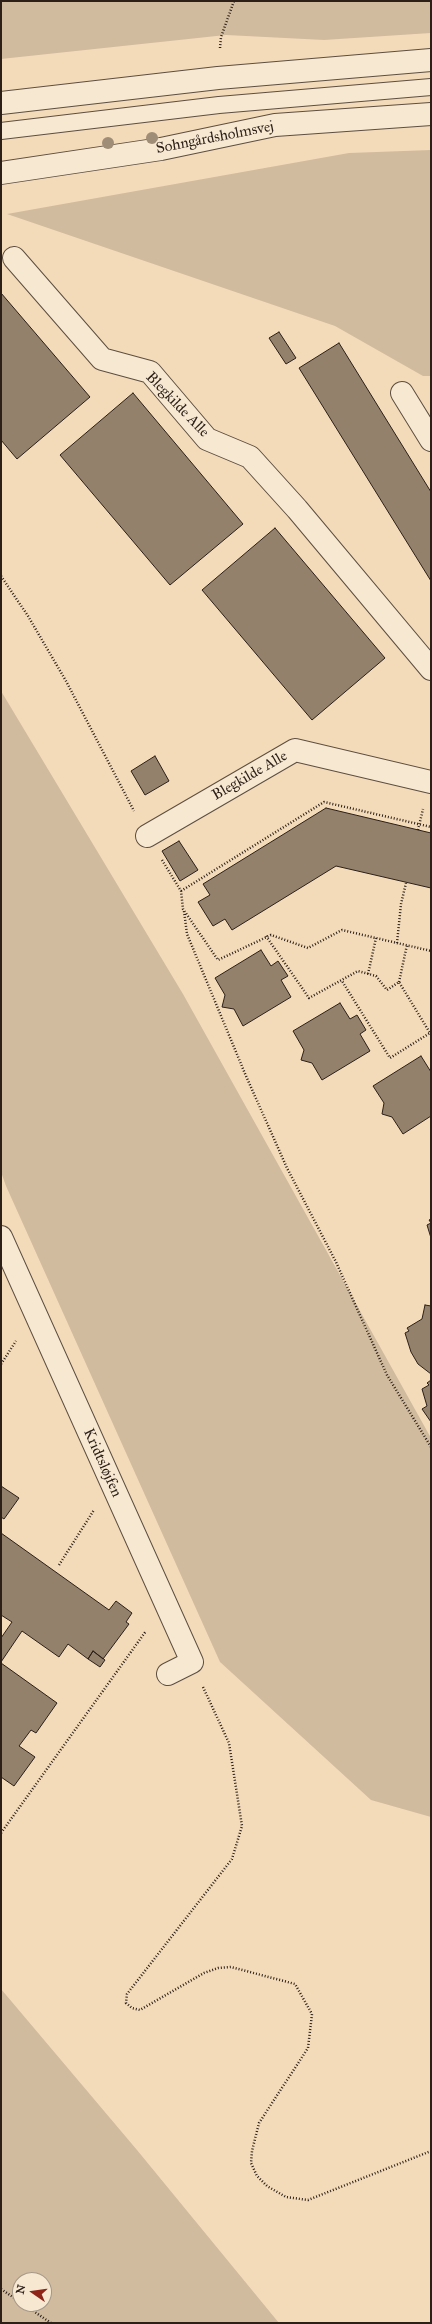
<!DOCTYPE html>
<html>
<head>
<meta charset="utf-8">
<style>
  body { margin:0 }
  #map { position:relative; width:432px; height:2324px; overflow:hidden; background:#f3dbba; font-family:"IM FELL Great Primer",serif }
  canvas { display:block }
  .frame { position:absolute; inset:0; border:2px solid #2b1f18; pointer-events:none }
  .north { position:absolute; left:12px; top:2272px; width:40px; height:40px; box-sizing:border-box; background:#f7e8d2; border:1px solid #a59888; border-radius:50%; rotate:283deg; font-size:11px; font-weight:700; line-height:16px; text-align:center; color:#2b1f18 }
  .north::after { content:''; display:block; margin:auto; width:14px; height:18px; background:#8f2418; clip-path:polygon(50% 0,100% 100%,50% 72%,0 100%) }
</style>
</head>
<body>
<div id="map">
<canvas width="432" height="2324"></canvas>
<div class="frame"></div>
<div class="north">N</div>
</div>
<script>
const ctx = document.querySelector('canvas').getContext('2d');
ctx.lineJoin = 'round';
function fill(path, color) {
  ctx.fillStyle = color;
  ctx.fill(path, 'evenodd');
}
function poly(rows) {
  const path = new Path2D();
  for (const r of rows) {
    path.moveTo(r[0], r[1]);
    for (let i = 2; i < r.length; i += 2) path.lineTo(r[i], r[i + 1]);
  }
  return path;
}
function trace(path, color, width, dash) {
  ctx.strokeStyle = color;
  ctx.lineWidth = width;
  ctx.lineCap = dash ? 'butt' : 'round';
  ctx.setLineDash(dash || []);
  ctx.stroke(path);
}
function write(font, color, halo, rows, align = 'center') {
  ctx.font = font + ' "IM FELL Great Primer",serif';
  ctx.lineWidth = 3;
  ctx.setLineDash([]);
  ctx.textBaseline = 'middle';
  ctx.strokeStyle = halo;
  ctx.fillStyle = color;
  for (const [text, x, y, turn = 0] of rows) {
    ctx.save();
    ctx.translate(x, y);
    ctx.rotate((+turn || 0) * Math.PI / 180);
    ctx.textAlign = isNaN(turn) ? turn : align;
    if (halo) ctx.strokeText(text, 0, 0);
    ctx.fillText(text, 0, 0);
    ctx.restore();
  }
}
const green = poly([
  [1,1,431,1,431,33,324,40,226,35,1,59],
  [431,150,431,376,423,376,335,326,7,214,349,153],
  [1,691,183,994,431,1438,431,1817,371,1800,220,1662,6,1186,1,1172],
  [1,1989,137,2150,279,2323,1,2323],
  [20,2280,44,2280,44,2304,20,2304]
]);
const building = poly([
  [1,293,90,397,17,459,1,440,1,293],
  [279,332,296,358,286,364,269,338,279,332],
  [339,343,431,492,431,581,299,368,339,343],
  [133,393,243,524,170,585,60,455,133,393],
  [275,528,385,658,312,720,202,590,275,528],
  [155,756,169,781,145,795,131,771,155,756],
  [326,808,431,833,431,888,336,866,232,930,225,919,213,926,198,902,210,895,203,884,326,808],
  [179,841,198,870,180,881,162,851,179,841],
  [261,950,271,966,278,961,288,976,281,980,291,997,243,1026,234,1009,222,1007,225,995,215,978,261,950],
  [340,1003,350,1019,357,1015,366,1030,360,1034,370,1051,322,1080,312,1063,301,1060,304,1050,293,1031,340,1003],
  [421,1056,431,1072,431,1116,403,1134,392,1117,382,1114,384,1103,373,1086,421,1056],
  [431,1219,431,1238,427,1225,431,1223,429,1220,431,1219],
  [425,1305,431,1306,431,1374,418,1364,411,1352,405,1333,409,1331,407,1328,422,1319,425,1305],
  [431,1380,431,1422,422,1409,427,1406,422,1389,429,1385,427,1383,431,1380],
  [1,1486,19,1498,4,1519,1,1517,1,1486],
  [1,1533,109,1610,116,1601,132,1613,126,1622,129,1624,103,1659,93,1651,88,1659,68,1644,59,1657,22,1631,1,1662,1,1638,12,1622,1,1615,1,1533],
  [93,1651,105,1660,100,1667,88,1659,93,1651],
  [1,1663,57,1703,36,1733,31,1730,19,1746,35,1757,14,1786,1,1777,1,1663]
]);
const path = poly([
  [220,48,221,37,234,1],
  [1,576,28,616,66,681,134,811],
  [418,830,423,809],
  [162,860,181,891,183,909,218,960,271,935,308,948,342,930,431,951],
  [181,891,324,802,431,827],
  [184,911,187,934,246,1076,287,1168,336,1262,387,1375,431,1447],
  [266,936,309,998,358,971,376,976,387,990,399,982,430,1033,390,1058,342,981],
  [397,943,401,904,406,883],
  [368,974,376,938],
  [399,982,407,945],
  [1,1364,16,1341],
  [59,1565,94,1510],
  [203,1687,229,1743,242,1826,232,1859,127,1994,126,2003,132,2008,140,2010,204,1973,218,1968,231,1967,295,1984,312,2014,308,2048,259,2123,252,2151,251,2163,257,2176,267,2186,286,2197,308,2200,431,2151],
  [1,1833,146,1631],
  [1,2289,20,2302],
  [23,2304,51,2323]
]);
const service = poly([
  [1,131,219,105,431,87]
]);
const minor = poly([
  [14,258,102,359,150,372,207,439,250,457,297,509,431,669],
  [402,393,431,440],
  [147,836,295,750,431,782],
  [1,1237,192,1662,168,1674]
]);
const tertiary = poly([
  [1,103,218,78,431,60],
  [1,173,161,149,275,125,431,114]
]);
const trees = [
  [152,138],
  [108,143]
];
const streetNames = [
  ["Sohngårdsholmsvej",215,138,-11],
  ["Blegkilde Alle",177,405,46],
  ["Blegkilde Alle",250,776,-30],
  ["Kridtsløjfen",102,1463,66]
];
fill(green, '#d1bb9e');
fill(building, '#93816c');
trace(building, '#2b1f18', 1);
trace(service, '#5d4e40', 18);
trace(minor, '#5d4e40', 24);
trace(tertiary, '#5d4e40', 24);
trace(path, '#2b1f18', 2.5, [1, 2]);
trace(service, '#f7e8d2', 16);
trace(minor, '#f7e8d2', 22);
trace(tertiary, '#f7e8d2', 22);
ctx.fillStyle = '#a08d77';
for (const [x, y] of trees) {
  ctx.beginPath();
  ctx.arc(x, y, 6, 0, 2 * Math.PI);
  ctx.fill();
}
write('15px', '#2b1f18', '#f7e8d2', streetNames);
</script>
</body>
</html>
